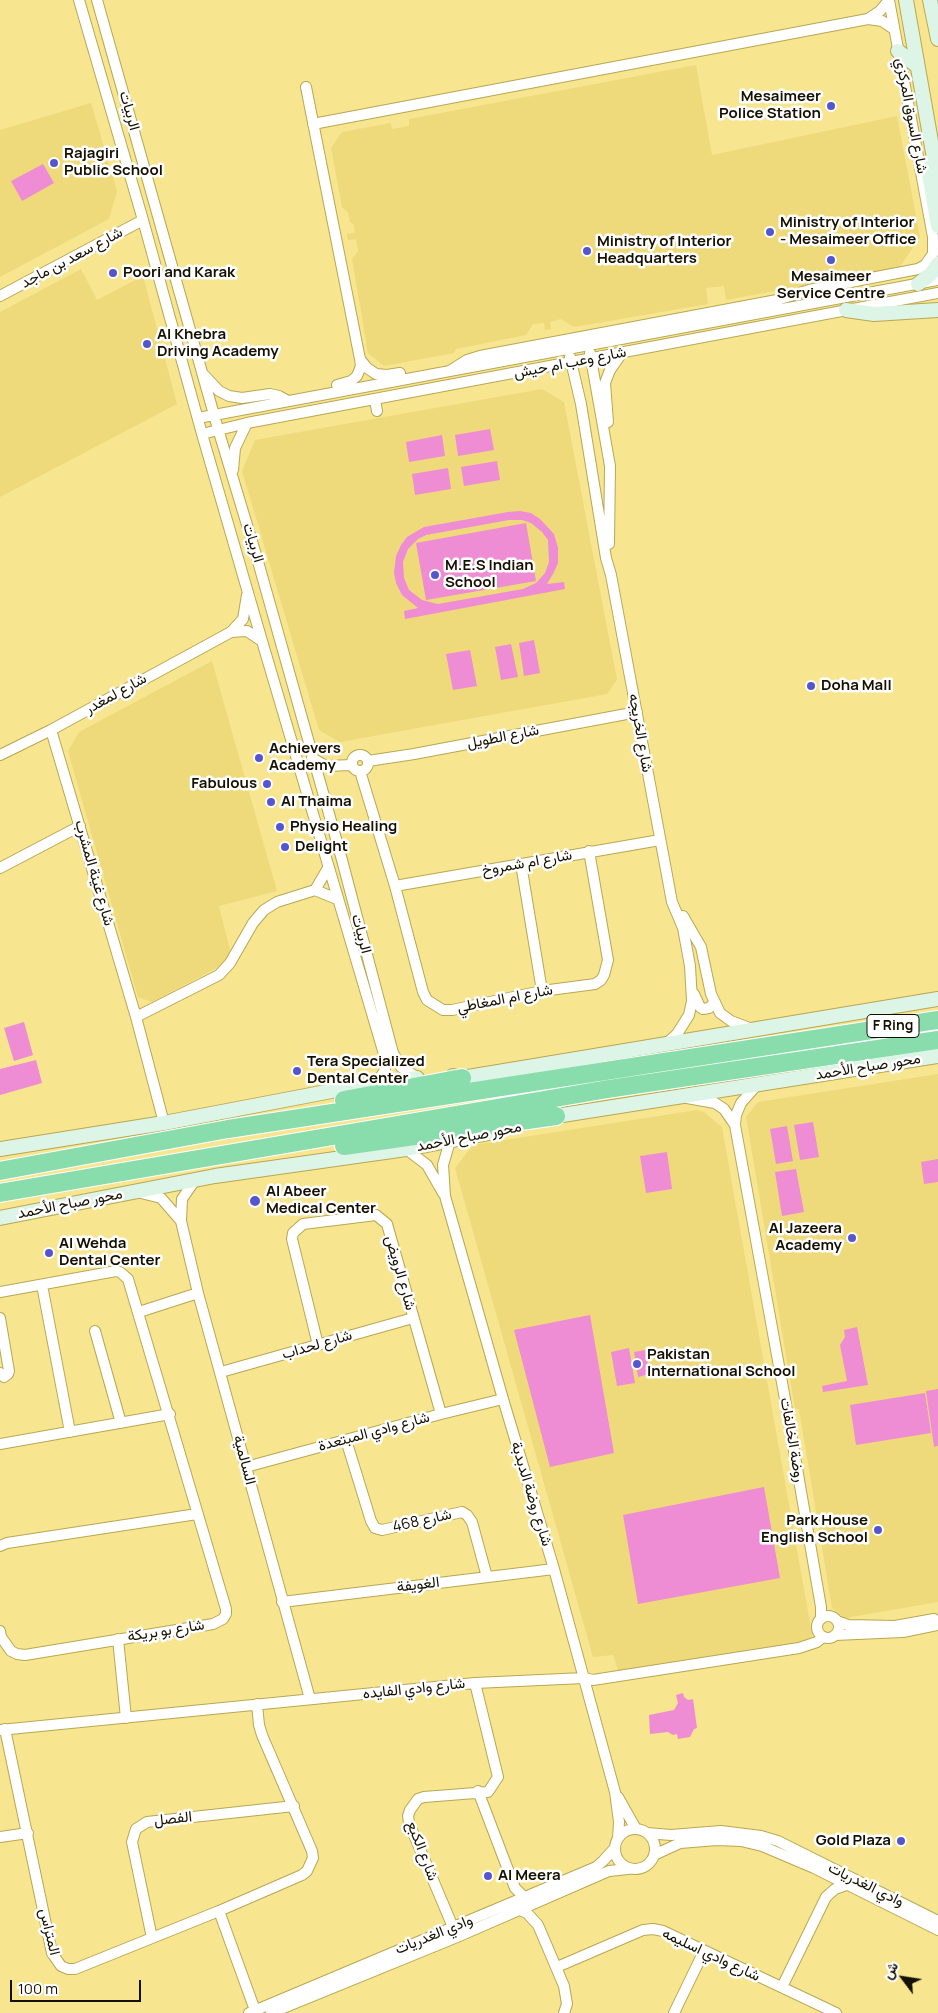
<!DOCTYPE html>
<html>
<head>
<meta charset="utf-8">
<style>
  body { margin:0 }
  #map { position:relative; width:938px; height:2013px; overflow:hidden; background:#f7e590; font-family:Manrope,Vazirmatn,sans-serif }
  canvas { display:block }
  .north { position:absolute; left:878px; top:1953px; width:50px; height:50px; -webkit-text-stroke:4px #fff; paint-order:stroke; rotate:301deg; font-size:14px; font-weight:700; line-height:20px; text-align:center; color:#151000 }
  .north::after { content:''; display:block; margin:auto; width:18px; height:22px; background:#151000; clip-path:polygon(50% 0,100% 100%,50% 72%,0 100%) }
  .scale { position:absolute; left:10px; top:1980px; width:131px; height:22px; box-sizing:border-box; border:2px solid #151000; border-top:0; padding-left:6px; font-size:15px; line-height:18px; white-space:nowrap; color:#151000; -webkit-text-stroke:4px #fff; paint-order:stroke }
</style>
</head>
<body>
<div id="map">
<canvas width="938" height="2013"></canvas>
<div class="north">ش</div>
<div class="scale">100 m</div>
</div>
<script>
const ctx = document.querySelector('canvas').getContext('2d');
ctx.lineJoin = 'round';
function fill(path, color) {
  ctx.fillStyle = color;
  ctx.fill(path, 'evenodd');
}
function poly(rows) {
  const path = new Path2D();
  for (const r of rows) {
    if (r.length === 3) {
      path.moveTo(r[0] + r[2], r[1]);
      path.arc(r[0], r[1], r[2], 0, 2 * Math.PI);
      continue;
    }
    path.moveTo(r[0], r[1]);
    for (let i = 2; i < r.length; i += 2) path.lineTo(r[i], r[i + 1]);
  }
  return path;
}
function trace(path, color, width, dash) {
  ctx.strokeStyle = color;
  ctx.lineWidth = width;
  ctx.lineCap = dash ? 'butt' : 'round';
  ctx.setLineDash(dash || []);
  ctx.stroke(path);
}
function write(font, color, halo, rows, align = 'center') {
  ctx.font = font + ' Manrope,Vazirmatn,sans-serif';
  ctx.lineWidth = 5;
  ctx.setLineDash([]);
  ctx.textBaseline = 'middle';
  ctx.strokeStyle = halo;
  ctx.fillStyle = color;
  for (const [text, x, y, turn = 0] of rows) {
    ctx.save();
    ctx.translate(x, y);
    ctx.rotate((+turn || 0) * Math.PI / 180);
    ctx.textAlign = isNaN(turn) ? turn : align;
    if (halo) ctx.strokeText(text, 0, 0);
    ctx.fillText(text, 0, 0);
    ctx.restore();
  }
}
const built = poly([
  [696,65,712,155,897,116,920,237,899,268,726,300,724,286,706,288,708,304,574,327,561,319,550,322,551,329,545,330,544,323,533,324,526,335,456,349,454,353,384,366,368,353,352,259,358,251,356,239,348,240,347,234,355,233,354,225,350,222,348,212,342,207,331,148,342,132,391,123,392,129,409,126,409,119],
  [91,103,117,191,109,219,0,277,0,130],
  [81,269,97,300,143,276,177,404,0,497,0,312],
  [542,389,564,402,617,680,607,694,340,742,319,730,242,471,255,440],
  [212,661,277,891,219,906,230,950,226,963,152,1002,138,997,68,751,79,732],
  [938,1074,938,1602,845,1618,832,1608,799,1409,795,1409,746,1117,758,1102],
  [697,1110,704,1112,722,1127,813,1640,619,1673,613,1655,593,1657,455,1168,473,1145]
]);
const green = poly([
  [43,164,54,183,22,201,11,181],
  [490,429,494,450,458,456,455,435],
  [442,435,445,456,409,462,406,442],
  [497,461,500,480,464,486,461,467],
  [448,468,451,489,415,495,412,474],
  [520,511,531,513,540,519,554,534,558,548,558,563,553,574,547,584,564,582,565,589,405,619,404,611,418,608,402,595,396,583,394,573,396,556,401,545,407,537,424,527,508,512],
  [509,520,522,520,531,523,542,532,548,540,549,562,545,573,536,583,523,589,438,604,422,600,409,590,404,578,403,562,408,549,418,539,426,535],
  [526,523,536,581,426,600,416,543],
  [534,640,540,673,524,676,519,643],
  [511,644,518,677,501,680,495,647],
  [470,650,477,686,453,690,446,654],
  [24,1022,33,1055,14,1061,4,1028],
  [36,1060,42,1083,0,1095,0,1069],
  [813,1122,819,1157,800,1160,794,1125],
  [787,1126,793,1161,776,1164,770,1129],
  [667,1152,672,1189,646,1193,640,1156],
  [938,1159,938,1182,924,1184,921,1162],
  [796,1169,804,1212,782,1216,775,1172],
  [590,1315,614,1453,550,1467,514,1330],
  [857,1327,868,1385,823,1392,822,1386,847,1381,840,1345,845,1337,844,1330],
  [629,1348,635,1383,617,1386,611,1352],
  [645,1350,650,1374,638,1377,634,1352],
  [938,1389,938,1446,934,1447,926,1391],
  [925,1393,931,1433,856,1445,850,1405],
  [764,1487,780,1578,638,1604,623,1515],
  [683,1693,684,1697,688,1700,693,1699,697,1728,694,1729,690,1737,678,1739,677,1734,673,1735,668,1732,650,1734,649,1715,674,1710,678,1703,676,1695]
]);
const street = poly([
  [79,0,143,220,202,434,262,641,384,1054,385,1070,376,1084],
  [97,0,218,429,257,558,342,860,393,1053,401,1067,418,1078],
  [868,19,880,11,889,0],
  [306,87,360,359,361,366,357,376,351,381,337,385],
  [313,124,868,19,882,21,894,29],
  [0,296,143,220],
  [590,353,610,466,609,544],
  [570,357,581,404,606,558,611,575,672,902,683,928,690,966,692,1001,689,1015,677,1034,666,1044],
  [360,359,367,368,376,374,387,375,400,373],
  [451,370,467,360,480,356,777,300,809,290,918,269,925,265,933,254,933,237,889,0],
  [204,375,219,391,229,396,242,398,270,394,279,396,288,401],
  [375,400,377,411],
  [198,418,938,280],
  [608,422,605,383,610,370,622,353],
  [202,434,247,423,938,293],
  [233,470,235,448,247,423],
  [231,632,247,631,262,641],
  [51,730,136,1017,164,1123],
  [360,763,8],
  [0,755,51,730,231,632,243,619,247,595],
  [312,758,326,766,352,765],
  [368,761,414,754,637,712],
  [360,771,395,886,423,992,427,1000,443,1010,452,1010,542,991,595,984,601,980,604,975,608,960,589,851],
  [521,864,542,991],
  [0,868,80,826],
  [395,886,660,840],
  [315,890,328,868],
  [683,916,701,947,711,994,720,1013,731,1021,752,1029],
  [694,994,700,1007,703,1009,709,1008,715,1002],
  [136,1017,219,975,230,963,253,923,264,910,277,902,315,890,337,899],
  [756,1086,741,1103,736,1115,735,1125,785,1399,821,1607,821,1619],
  [687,1098,715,1103,724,1109,735,1125],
  [450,1141,443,1165,445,1196,503,1399,554,1569,615,1792,619,1822,618,1838],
  [406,1149,427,1165,443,1193],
  [195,1180,182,1199,181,1221,198,1293,310,1699],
  [141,1193,161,1198,181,1221],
  [42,1285,70,1432],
  [0,1292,116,1271,120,1272,128,1279,226,1609,226,1614,223,1619,213,1624,25,1655,17,1654,11,1651,1,1637,0,1631],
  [139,1312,198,1293],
  [0,1318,9,1371,8,1374,4,1377,0,1373],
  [95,1331,121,1423],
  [318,1345,292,1239,293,1233,303,1224,376,1215,387,1224,441,1414],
  [221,1372,413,1318],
  [346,1440,371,1521,375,1528,382,1530,462,1512,467,1515,472,1522,487,1577],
  [0,1444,170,1414],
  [246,1467,441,1414,503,1399],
  [0,1546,7,1543,197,1514],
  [282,1602,554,1569],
  [828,1627,11],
  [837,1621,848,1625,895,1626,934,1619],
  [835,1635,903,1632,938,1625],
  [118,1639,126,1718],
  [5,1729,52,1953,61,1966,68,1969,75,1969,219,1911,302,1875,307,1871,313,1858,312,1851,262,1735,259,1725,257,1704],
  [0,1730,475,1683,584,1678,593,1680,799,1648,817,1642,823,1637],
  [478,1791,515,1888,525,1898],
  [618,1797,636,1829],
  [635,1849,20],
  [647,1833,671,1835,721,1831,761,1836,778,1841,938,1921],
  [0,1837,28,1833],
  [654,1855,680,1843,717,1840,741,1841,762,1846,814,1868,938,1930],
  [517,1909,527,1913,538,1925,564,1986,567,2004,564,2013],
  [219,1911,256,2013],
  [455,1932,409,1823,408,1816,410,1810,418,1799,424,1797,488,1792,498,1777,475,1683],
  [152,1938,132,1842,136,1829,147,1822,294,1806],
  [557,1967,643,1930,653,1929,663,1931,836,2013],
  [782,1987,826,1897,835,1889,846,1885],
  [249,2013,596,1867,603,1861,614,1849],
  [271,2013,457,1937,609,1871,628,1869],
  [674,2013,704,1951]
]);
const secondary = poly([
  [906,0,938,181],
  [930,0,938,39],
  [898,51,917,66],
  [928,168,938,226],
  [918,284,931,274,938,264],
  [846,310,874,314,938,310],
  [453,1076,462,1078,938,999],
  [547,1119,556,1116,938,1056],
  [0,1149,164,1123,342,1089,417,1078],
  [0,1218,215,1176,406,1149,489,1133]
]);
const highway = poly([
  [344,1100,462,1078],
  [344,1146,556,1116],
  [0,1171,228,1129,938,1020],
  [0,1193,608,1089,938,1040]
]);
const markers = [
  [831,106,5,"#5556cd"],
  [54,163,5,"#5556cd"],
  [770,232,5,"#5556cd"],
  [587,251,5,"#5556cd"],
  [831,260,5,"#5556cd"],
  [113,273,5,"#5556cd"],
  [147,344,5,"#5556cd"],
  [435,575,5,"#5556cd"],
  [811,686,5,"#5556cd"],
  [259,758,5,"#5556cd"],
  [267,784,5,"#5556cd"],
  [271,802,5,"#5556cd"],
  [280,827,5,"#5556cd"],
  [285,847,5,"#5556cd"],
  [297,1071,5,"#5556cd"],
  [255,1201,6,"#5556cd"],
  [852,1238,5,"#5556cd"],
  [49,1253,5,"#5556cd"],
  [637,1364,5,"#5556cd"],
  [878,1530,5,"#5556cd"],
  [901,1841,5,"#5556cd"],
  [488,1876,5,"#5556cd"]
];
const shields = [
  [893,1026,52]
];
const shieldNames = [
  ["F Ring",893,1026]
];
const poiNames = [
  ["Mesaimeer",821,97,"right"],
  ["Police Station",821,114,"right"],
  ["Rajagiri",64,154],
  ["Public School",64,171],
  ["Ministry of Interior",780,223],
  ["- Mesaimeer Office",780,240],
  ["Ministry of Interior",597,242],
  ["Headquarters",597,259],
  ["Poori and Karak",123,273],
  ["Mesaimeer",831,277,"center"],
  ["Service Centre",831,294,"center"],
  ["Al Khebra",157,335],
  ["Driving Academy",157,352],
  ["M.E.S Indian",445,566],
  ["School",445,583],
  ["Doha Mall",821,686],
  ["Achievers",269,749],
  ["Academy",269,766],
  ["Fabulous",257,784,"right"],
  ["Al Thaima",281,802],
  ["Physio Healing",290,827],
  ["Delight",295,847],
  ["Tera Specialized",307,1062],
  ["Dental Center",307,1079],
  ["Al Abeer",266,1192],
  ["Medical Center",266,1209],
  ["Al Jazeera",842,1229,"right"],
  ["Academy",842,1246,"right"],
  ["Al Wehda",59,1244],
  ["Dental Center",59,1261],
  ["Pakistan",647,1355],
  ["International School",647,1372],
  ["Park House",868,1521,"right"],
  ["English School",868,1538,"right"],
  ["Gold Plaza",891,1841,"right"],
  ["Al Meera",498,1876]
];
const streetNames = [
  ["الربيات",129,111,74],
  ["شارع السوق المركزي",911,116,79],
  ["شارع سعد بن ماجد",72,258,-28],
  ["شارع وعب ام حيش",570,363,-11],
  ["الربيات",253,543,73],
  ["شارع لمغدر",116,694,-29],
  ["شارع الخريجه",640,733,80],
  ["شارع الطويل",503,737,-11],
  ["شارع ام شمروخ",527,863,-10],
  ["شارع غينة المشرب",94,873,74],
  ["الربيات",361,934,75],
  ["شارع ام المغاطي",505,999,-11],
  ["محور صباح الأحمد",868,1067,-9],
  ["محور صباح الأحمد",469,1137,-11],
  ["محور صباح الأحمد",70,1204,-11],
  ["شارع الرويض",400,1273,74],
  ["شارع لحداب",317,1345,-16],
  ["شارع وادي المبتعدة",374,1432,-15],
  ["روضة الخالفات",792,1440,80],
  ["السالمية",244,1460,75],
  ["شارع روضة الدبدبة",531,1494,73],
  ["شارع 468",422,1521,-13],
  ["الغويفة",418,1585,-7],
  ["شارع بو بريكة",166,1631,-9],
  ["شارع وادي الفايده",414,1689,-6],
  ["الفصل",173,1819,-6],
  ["شارع الكبع",422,1851,69],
  ["وادي الغدريات",866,1885,26],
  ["المتراس",49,1932,76],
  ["وادي الغدريات",434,1935,-22],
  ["شارع وادي اسليمه",711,1955,25]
];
fill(built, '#eeda7b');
fill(green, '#ee8cd4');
trace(street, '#b9a752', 12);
trace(secondary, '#b9a752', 16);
trace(highway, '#fff', 20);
trace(street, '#fff', 10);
trace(secondary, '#dcf5e6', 14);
trace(highway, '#89ddac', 18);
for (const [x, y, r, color] of markers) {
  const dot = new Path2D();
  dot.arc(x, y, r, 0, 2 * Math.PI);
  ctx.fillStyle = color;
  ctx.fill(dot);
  trace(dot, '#fff', 2);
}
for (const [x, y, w] of shields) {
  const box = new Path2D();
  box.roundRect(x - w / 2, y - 11.5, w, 23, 4);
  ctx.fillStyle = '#fff';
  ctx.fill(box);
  trace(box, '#151000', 1);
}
write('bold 14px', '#151000', null, shieldNames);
write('bold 15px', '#151000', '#fff', poiNames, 'left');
write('15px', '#151000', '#fff', streetNames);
</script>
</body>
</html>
